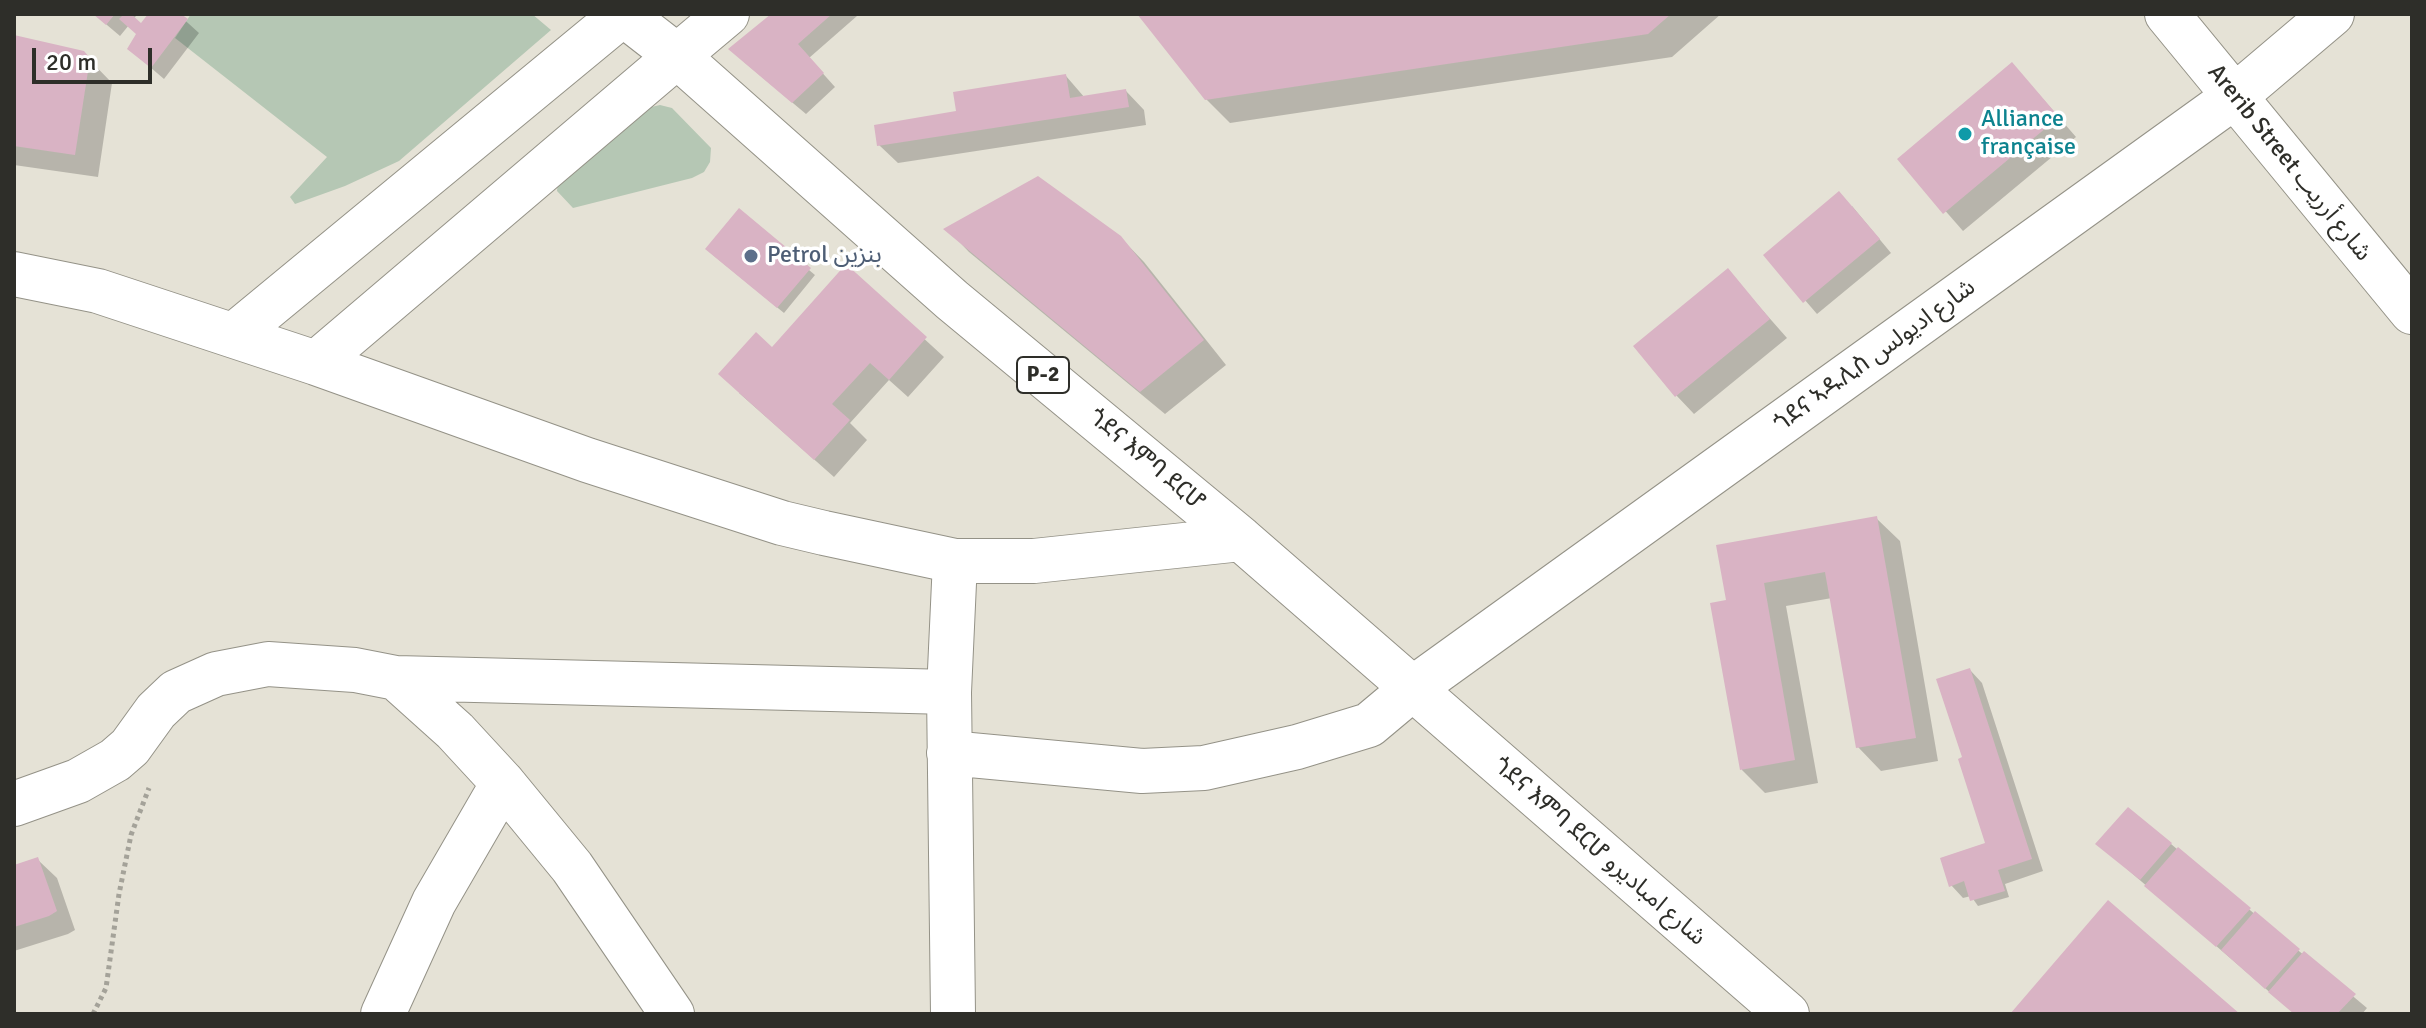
<!DOCTYPE html>
<html>
<head>
<meta charset="utf-8">
<style>
  body { margin:0 }
  #map { position:relative; width:2426px; height:1028px; overflow:hidden; background:#e5e2d6; font-family:Signika,sans-serif }
  canvas { display:block }
  .frame { position:absolute; inset:0; border:16px solid #2e2e29; pointer-events:none }
  .scale { position:absolute; left:32px; top:48px; width:120px; height:36px; box-sizing:border-box; border:4px solid #2e2e29; border-top:0; padding-left:10px; font-size:24px; line-height:28px; white-space:nowrap; color:#2e2e29; -webkit-text-stroke:6px #fff; paint-order:stroke }
</style>
</head>
<body>
<div id="map">
<canvas width="2426" height="1028"></canvas>
<div class="frame"></div>
<div class="scale">20 m</div>
</div>
<script>
const ctx = document.querySelector('canvas').getContext('2d');
ctx.lineJoin = 'round';
function fill(path, color) {
  ctx.fillStyle = color;
  ctx.fill(path, 'evenodd');
}
function poly(rows) {
  const path = new Path2D();
  for (const r of rows) {
    path.moveTo(r[0], r[1]);
    for (let i = 2; i < r.length; i += 2) path.lineTo(r[i], r[i + 1]);
  }
  return path;
}
function trace(path, color, width, dash) {
  ctx.strokeStyle = color;
  ctx.lineWidth = width;
  ctx.lineCap = dash ? 'butt' : 'round';
  ctx.setLineDash(dash || []);
  ctx.stroke(path);
}
function write(font, color, halo, rows, align = 'center') {
  ctx.font = font + ' Signika,"Noto Sans Arabic","Noto Sans Ethiopic",sans-serif';
  ctx.lineWidth = 7;
  ctx.setLineDash([]);
  ctx.textBaseline = 'middle';
  ctx.strokeStyle = halo;
  ctx.fillStyle = color;
  for (const [text, x, y, turn = 0] of rows) {
    ctx.save();
    ctx.translate(x, y);
    ctx.rotate((+turn || 0) * Math.PI / 180);
    ctx.textAlign = isNaN(turn) ? turn : align;
    if (halo) ctx.strokeText(text, 0, 0);
    ctx.fillText(text, 0, 0);
    ctx.restore();
  }
}
const green = poly([
  [191,14,532,14,551,30,399,161,345,186,295,204,290,197,327,157,175,38],
  [660,105,672,108,711,148,710,162,704,172,692,178,573,208,557,191,558,181,647,108]
]);
const shadow = poly([
  [94,14,138,14,133,19,141,26,150,14,178,14,199,33,164,79,129,49,138,34,129,25,120,36],
  [775,14,857,16,809,58,835,87,806,114,744,62],
  [1139,14,1721,14,1672,57,1230,123,1206,99],
  [14,37,83,53,112,83,98,177,14,165],
  [1066,76,1085,98,1126,91,1144,110,1146,125,898,163,879,145,959,113],
  [2030,84,2076,137,1963,231,1900,159],
  [1852,206,1891,253,1817,314,1766,255],
  [947,229,1120,237,1144,262,1226,365,1165,414,969,252],
  [713,255,809,270,815,275,784,313],
  [846,267,944,357,908,397,889,380,850,423,867,440,834,477,739,393,772,350],
  [1728,271,1787,338,1694,414,1676,395],
  [1876,518,1900,541,1938,761,1881,771,1858,747,1832,598,1786,606,1818,783,1765,793,1742,770,1728,602],
  [1970,670,1982,683,2043,871,2005,884,2009,897,1978,906,1971,896,1963,898,1951,885,1987,844,1965,759],
  [2098,844,2171,844,2367,1008,2362,1014,2295,1014],
  [38,860,57,878,75,930,68,934,14,951,14,867]
]);
const building = poly([
  [93,14,115,14,106,25],
  [124,14,131,14,141,23,148,14,181,14,188,19,151,68,127,49,136,34,119,19],
  [771,14,832,14,798,44,824,73,792,103,728,49],
  [1137,14,1671,14,1648,34,1205,100],
  [14,35,84,51,90,58,75,155,14,146],
  [2012,62,2059,117,1943,214,1897,159],
  [1066,74,1070,98,1126,89,1129,107,877,146,874,125,956,111,953,92],
  [1038,176,1121,236,1204,340,1140,392,943,229],
  [1839,191,1880,239,1803,303,1763,255],
  [739,208,811,268,777,308,705,249],
  [846,264,927,337,889,380,870,363,832,404,850,420,814,460,718,374,756,332,772,347],
  [1728,268,1770,319,1675,397,1633,346],
  [1877,516,1916,738,1856,748,1825,572,1764,583,1795,760,1740,770,1710,603,1726,600,1716,545],
  [1970,668,2032,859,1998,870,2005,891,1970,901,1964,881,1949,887,1940,858,1985,843,1958,759,1962,757,1936,679],
  [2128,807,2172,843,2140,880,2095,844],
  [2178,847,2251,908,2216,947,2144,886],
  [38,857,57,911,49,916,14,927,14,865],
  [2108,900,2240,1014,2010,1014],
  [2255,911,2300,949,2265,989,2221,950],
  [2304,951,2356,994,2337,1014,2294,1014,2268,992]
]);
const path = poly([
  [93,1014,106,988,119,894,131,835,149,788]
]);
const minor = poly([
  [2167,14,2412,312],
  [396,678,455,731,503,783,572,867,672,1014],
  [949,753,1142,771,1204,768,1297,747,1369,725,1412,689,2234,97,2332,14],
  [14,804,78,781,115,760,130,747,156,711,176,692,216,674,268,664,355,670,396,678,949,692],
  [383,1014,434,902,503,783],
  [953,1014,949,692,955,561]
]);
const major = poly([
  [14,274,98,291,316,363,587,460,782,523,824,533,955,561,1034,561,1241,539],
  [234,335,623,14],
  [316,363,677,56,952,300,1241,539,1787,1014]
]);
const highway = poly([
  [623,14,677,56,727,14]
]);
const markers = [
  [1965,134,8,"#0f9aa8"],
  [751,256,8,"#5c6f8a"]
];
const shields = [
  [1043,375,52]
];
const shieldNames = [
  ["P-2",1043,375]
];
const cultureNames = [
  ["Alliance",1981,120],
  ["française",1981,148]
];
const streetNames = [
  ["Arerib Street شارع أرريب",2289,163,51],
  ["ጎደና ኣዱሊስ شارع اديولس",1875,356,-36],
  ["ጎደና እምባ ደርሆ",1146,460,40],
  ["ጎደና እምባ ደርሆ شارع امباديرو",1599,852,41]
];
const serviceNames = [
  ["Petrol بنزين",767,256]
];
fill(green, '#b5c7b4');
fill(shadow, '#0003');
fill(building, '#d9b3c4');
trace(minor, '#949287', 46);
trace(major, '#949287', 46);
trace(highway, '#949287', 46);
trace(path, '#a4a299', 5, [4, 4]);
trace(minor, '#fff', 44);
trace(major, '#fff', 44);
trace(highway, '#fff', 44);
for (const [x, y, r, color] of markers) {
  const dot = new Path2D();
  dot.arc(x, y, r, 0, 2 * Math.PI);
  ctx.fillStyle = color;
  ctx.fill(dot);
  trace(dot, '#fff', 3);
}
for (const [x, y, w] of shields) {
  const box = new Path2D();
  box.roundRect(x - w / 2, y - 18, w, 36, 6);
  ctx.fillStyle = '#fff';
  ctx.fill(box);
  trace(box, '#2e2e29', 2);
}
write('bold 22px', '#2e2e29', null, shieldNames);
write('24px', '#0d838f', '#fff', cultureNames, 'left');
write('24px', '#2e2e29', '#fff', streetNames);
write('24px', '#4e5e75', '#fff', serviceNames, 'left');
</script>
</body>
</html>
